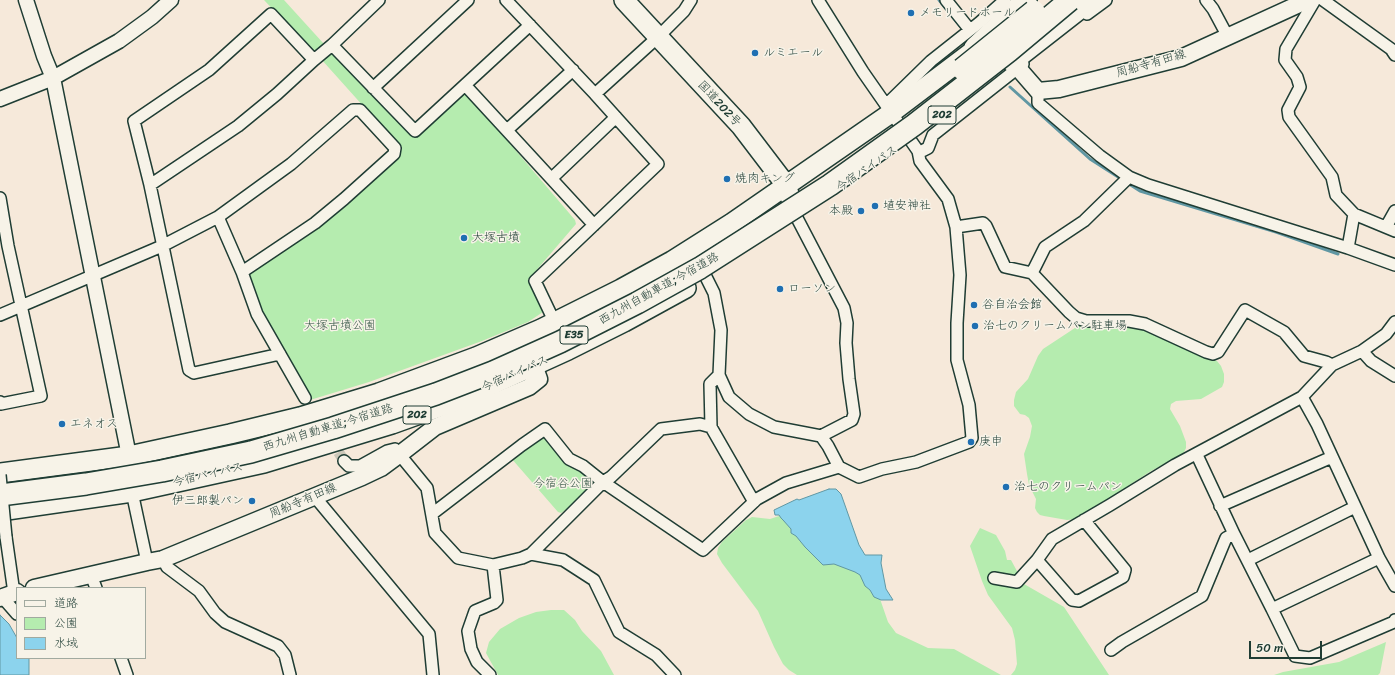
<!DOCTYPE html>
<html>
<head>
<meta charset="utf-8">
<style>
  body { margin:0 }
  #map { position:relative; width:1395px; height:675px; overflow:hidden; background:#f6e9da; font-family:Sriracha,"Klee One",sans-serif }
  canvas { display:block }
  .legend { position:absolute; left:16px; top:587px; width:130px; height:72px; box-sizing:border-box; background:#f7f3e8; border:1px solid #a1aaa0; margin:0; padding:5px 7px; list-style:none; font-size:12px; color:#1f3d34 }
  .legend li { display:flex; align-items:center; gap:8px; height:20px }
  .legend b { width:20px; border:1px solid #a1aaa0 }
  .scale { position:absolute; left:1249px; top:641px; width:73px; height:18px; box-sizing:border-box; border:2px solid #1f3d34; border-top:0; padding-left:5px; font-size:12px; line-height:14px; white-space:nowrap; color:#1f3d34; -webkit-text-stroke:3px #f7f3e8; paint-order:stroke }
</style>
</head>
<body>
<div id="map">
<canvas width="1395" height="675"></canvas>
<ul class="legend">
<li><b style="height:5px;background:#f7f3e8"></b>道路</li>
<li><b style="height:11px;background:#b5ecaf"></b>公園</li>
<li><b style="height:11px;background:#8cd3ed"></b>水域</li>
</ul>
<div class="scale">50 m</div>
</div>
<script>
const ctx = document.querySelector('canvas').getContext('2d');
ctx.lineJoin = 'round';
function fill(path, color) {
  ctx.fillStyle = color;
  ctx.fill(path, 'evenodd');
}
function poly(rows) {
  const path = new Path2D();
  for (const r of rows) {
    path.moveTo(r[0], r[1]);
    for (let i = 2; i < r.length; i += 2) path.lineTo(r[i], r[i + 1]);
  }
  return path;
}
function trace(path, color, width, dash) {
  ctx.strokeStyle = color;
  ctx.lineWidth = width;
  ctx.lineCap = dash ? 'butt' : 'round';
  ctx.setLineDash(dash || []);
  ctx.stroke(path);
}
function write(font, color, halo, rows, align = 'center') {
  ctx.font = font + ' Sriracha,"Klee One",sans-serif';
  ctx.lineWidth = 3;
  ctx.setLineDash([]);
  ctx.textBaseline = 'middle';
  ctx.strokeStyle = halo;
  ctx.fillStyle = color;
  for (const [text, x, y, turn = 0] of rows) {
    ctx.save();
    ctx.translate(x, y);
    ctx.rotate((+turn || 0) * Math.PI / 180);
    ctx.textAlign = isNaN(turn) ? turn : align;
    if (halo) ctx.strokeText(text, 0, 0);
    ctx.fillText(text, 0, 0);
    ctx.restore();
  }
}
const green = poly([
  [264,0,284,0,324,44,316,52,311,50],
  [328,53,333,53,410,135,419,136,464,93,467,94,495,124,494,125,575,220,576,224,528,280,543,312,528,322,482,341,369,382,310,400,263,316,246,276,248,271,293,243,399,146,321,59],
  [1086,324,1133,326,1166,340,1179,344,1217,361,1221,366,1224,374,1224,382,1222,387,1201,399,1176,401,1171,404,1170,409,1180,426,1186,442,1186,448,1183,454,1151,471,1077,519,1067,520,1044,516,1040,515,1037,512,1035,508,1036,499,1029,485,1027,474,1024,454,1030,437,1032,426,1029,418,1025,415,1020,414,1014,406,1014,400,1016,392,1028,379,1038,356,1043,349,1078,326],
  [542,435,546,436,583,468,596,484,576,503,561,513,558,512,511,458],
  [782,515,832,560,859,571,879,596,888,622,896,633,928,648,954,649,1001,675,797,675,789,670,783,664,774,647,758,611,722,563,717,554,718,548,722,542,746,520,752,517,770,519],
  [980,528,996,535,1005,551,1007,560,1011,560,1024,584,1064,607,1109,675,1011,675,1015,670,1017,664,1015,640,1012,628,988,595,982,581,970,546],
  [551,610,564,610,575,620,582,631,601,651,614,675,498,675,486,653,489,642,500,629,519,618,536,612],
  [1386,642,1380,673,1378,675,1274,675,1283,672,1339,662]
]);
const water = poly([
  [829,489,836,489,841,494,859,545,865,555,882,555,881,563,886,589,893,600,881,600,874,597,870,590,865,586,860,575,855,572,834,564,823,565,805,547,796,536,791,533,791,529,783,520,781,518,779,515,775,515,774,510,797,499,799,500,829,489],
  [0,615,9,624,17,638,17,658,29,658,29,675,0,675,0,615]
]);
const stream = poly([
  [939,0,960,26],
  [1010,87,1090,159,1140,191,1276,232,1338,254]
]);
const minorTunnel = poly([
  [330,438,344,461]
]);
const minor = poly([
  [506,0,595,94,658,164,535,281,555,323],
  [818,0,863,72,918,151,920,161,948,199,956,227,960,275,957,323,957,360,969,405,972,438,969,442,916,462,882,469,859,477,839,467,828,446,821,436],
  [946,0,970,30],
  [1206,0,1213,9,1228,37],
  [1315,0,1286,49,1285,60,1297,77,1300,87,1288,110,1289,117,1332,177,1336,195,1354,214,1348,248],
  [1323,0,1391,49,1395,55],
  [1087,14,1106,0],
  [332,45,415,131,530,25],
  [314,60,332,45,379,0],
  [465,85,594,225],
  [373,88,468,0],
  [1038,91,1038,103,1100,156,1129,177,1148,185,1348,248,1395,265],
  [595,94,659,36,684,11,691,0],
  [886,105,931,61,979,23,1005,0],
  [507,130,573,70],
  [918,151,922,151,928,148,933,135,1023,64],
  [552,178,616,117],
  [150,185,238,126,277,94,314,60,271,14,209,70,134,121,150,185,189,370,194,373,280,354],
  [0,198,8,246,41,396,1,404,0,402],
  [1354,214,1395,231],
  [218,217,242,272,257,314,305,398],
  [956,227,983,223,986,226,1005,267,1032,273,1069,312,1076,318,1086,321,1129,321,1145,324,1206,352,1213,354,1218,352,1245,310,1284,332,1304,356,1326,362,1332,365],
  [1386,227,1395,211],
  [1032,273,1045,247,1084,221,1129,177],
  [706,277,714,293,721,330,719,375,729,397,749,414,774,427,821,436,852,420,854,414,849,379,846,343,847,323,844,308,797,218],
  [0,315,162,246,218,217,291,164,353,110,360,110,395,148,394,154,344,199,315,223,242,272],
  [1362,351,1371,361,1395,376],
  [1302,397,1317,424,1379,558,1395,586],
  [711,427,710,384,719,375],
  [1197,455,1234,534,1272,609,1379,558],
  [129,456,132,492,147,562],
  [344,461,349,466,360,466,387,451,395,449,427,488,435,533,458,558,493,565,522,558,531,554,603,482,703,550,757,499,786,483,839,467],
  [315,497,429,634,433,675],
  [1220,506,1332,457],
  [432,514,522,445,545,429,569,459,583,466,603,482,611,477,661,429,700,424,711,427,754,502],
  [6,537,14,593],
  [531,554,563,560,594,580,619,632,656,655,675,675],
  [163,559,167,567,199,591,215,613,225,622,278,646,285,655,290,675],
  [1037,560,1072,600,1079,601,1123,577,1125,570,1084,520],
  [1248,560,1355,507],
  [91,575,96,588],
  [994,578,1017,582,1037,560,1052,539,1110,505,1175,465,1302,397,1332,365,1362,351,1386,334,1395,322],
  [2,597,17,614],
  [1272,609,1295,656,1310,658,1394,622,1395,620],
  [1111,650,1122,642,1202,596,1226,538,1234,534],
  [121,658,127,675],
  [490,675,477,662,471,649,468,631,475,611,494,603,497,600,493,565]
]);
const tertiary = poly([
  [26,0,44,56,53,78,129,456],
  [0,99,53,78,119,41,152,17,171,0]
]);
const secondary = poly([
  [1018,68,1038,91,1059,89,1181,58,1308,0],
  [34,588,147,562,163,559,362,477,381,468,400,454,435,427,529,387,539,379,534,365],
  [0,598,17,592]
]);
const trunk = poly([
  [624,0,741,126,786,185,790,197],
  [0,473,129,456,230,434,300,417,379,393,476,357,541,329,621,289,672,261,732,223,891,113,973,51],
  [0,511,132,492,264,463,392,424,456,401,568,350,624,322,686,288]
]);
const motorway = poly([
  [975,48,1026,0],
  [1012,61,1090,0]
]);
const minorBridge = poly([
  [0,475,6,537]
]);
const motorwayBridge = poly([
  [962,69,1034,11],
  [0,495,86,484,162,471,251,452,333,428,436,394,493,372,560,342,637,303,700,268,830,185,914,125,1009,51,1070,0]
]);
const markers = [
  [911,13,4,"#1f6fb2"],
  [755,53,4,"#1f6fb2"],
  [727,179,4,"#1f6fb2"],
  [875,206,4,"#1f6fb2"],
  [861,211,4,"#1f6fb2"],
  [464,238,4,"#1f6fb2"],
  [780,289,4,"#1f6fb2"],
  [974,305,4,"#1f6fb2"],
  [975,326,4,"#1f6fb2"],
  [62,424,4,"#1f6fb2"],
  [971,442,4,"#1f6fb2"],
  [1006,487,4,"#1f6fb2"],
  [252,501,4,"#1f6fb2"]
];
const shields = [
  [942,115,28],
  [574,335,28],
  [417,415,28]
];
const shieldNames = [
  ["202",942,115],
  ["E35",574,335],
  ["202",417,415]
];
const poiNames = [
  ["メモリードホール",919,13],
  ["ルミエール",763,53],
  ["焼肉キング",735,179],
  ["埴安神社",883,206],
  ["本殿",853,211,"right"],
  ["大塚古墳",472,238],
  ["ローソン",788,289],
  ["谷自治会館",982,305],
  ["治七のクリームパン駐車場",983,326],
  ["エネオス",70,424],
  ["庚申",979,442],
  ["治七のクリームパン",1014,487],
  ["伊三郎製パン",244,501,"right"]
];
const streetNames = [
  ["周船寺有田線",1151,64,-16],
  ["国道202号",719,104,47],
  ["今宿バイパス",867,169,-35],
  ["西九州自動車道;今宿道路",659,289,-29],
  ["今宿バイパス",515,374,-24],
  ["西九州自動車道;今宿道路",328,428,-17],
  ["今宿バイパス",208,475,-13],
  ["周船寺有田線",303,501,-23]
];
const parkNames = [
  ["大塚古墳公園",340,326],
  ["今宿谷公園",563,484]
];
fill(green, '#b5ecaf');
fill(water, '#8cd3ed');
trace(water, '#6097a3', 1);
trace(stream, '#6097a3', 3);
trace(minorTunnel, '#cbc7b9', 11, [11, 5.5]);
trace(minor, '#1f3d34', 14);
trace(tertiary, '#1f3d34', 17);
trace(secondary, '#1f3d34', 19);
trace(trunk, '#1f3d34', 22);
trace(motorway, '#1f3d34', 24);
trace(minor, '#f7f3e8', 11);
trace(tertiary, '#f7f3e8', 14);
trace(secondary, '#f7f3e8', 16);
trace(trunk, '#f7f3e8', 19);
trace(motorway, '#f7f3e8', 21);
trace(minorBridge, '#1f3d34', 14, []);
trace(motorwayBridge, '#1f3d34', 24, []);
trace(minorBridge, '#f7f3e8', 11);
trace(motorwayBridge, '#f7f3e8', 21);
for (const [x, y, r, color] of markers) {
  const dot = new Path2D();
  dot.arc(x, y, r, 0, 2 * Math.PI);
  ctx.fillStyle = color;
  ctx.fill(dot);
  trace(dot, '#f7f3e8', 1.5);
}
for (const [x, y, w] of shields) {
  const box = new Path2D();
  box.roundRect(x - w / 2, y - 9, w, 18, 3);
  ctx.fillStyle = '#f7f3e8';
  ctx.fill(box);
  trace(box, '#1f3d34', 1);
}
write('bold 11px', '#1f3d34', null, shieldNames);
write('12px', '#1f3d34', '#f7f3e8', poiNames, 'left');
write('12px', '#1f3d34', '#f7f3e8', streetNames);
write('12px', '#365746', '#f7f3e8', parkNames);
</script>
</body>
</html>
